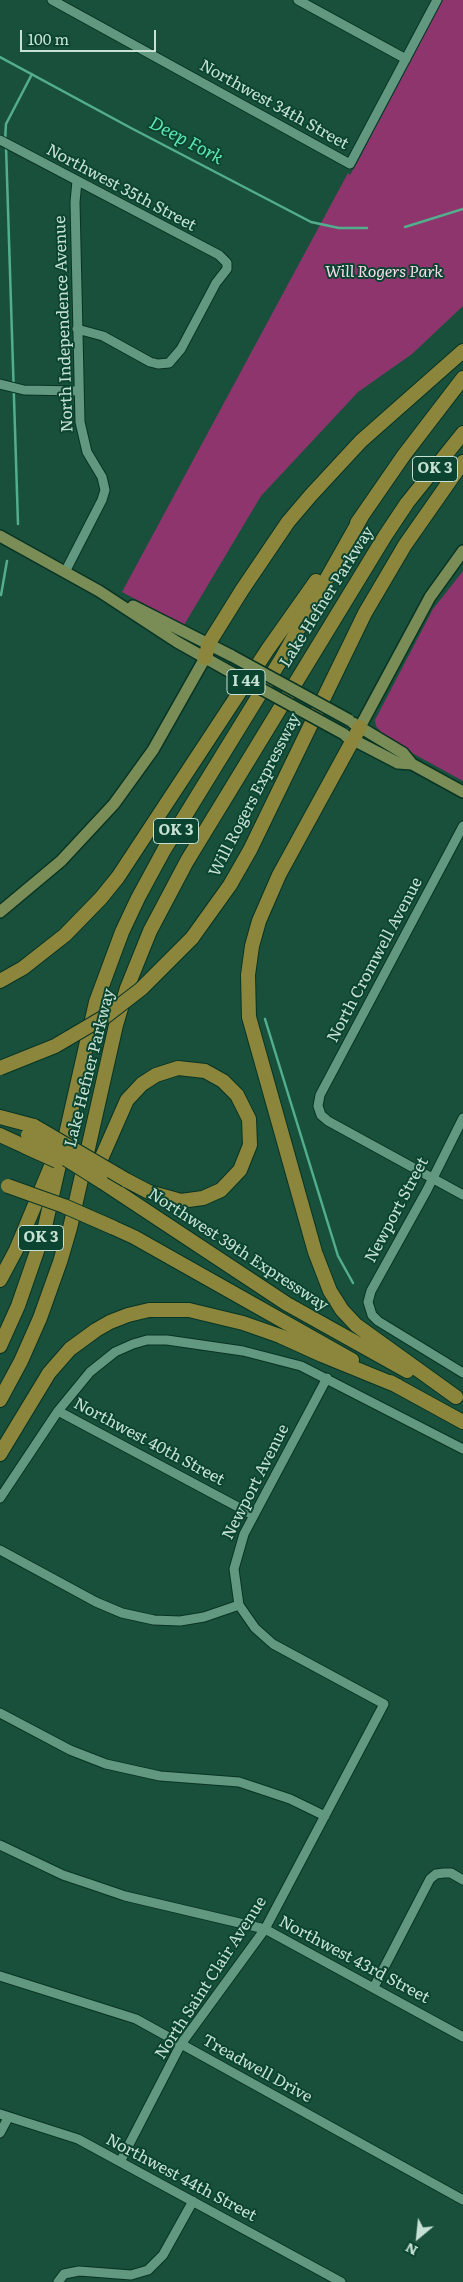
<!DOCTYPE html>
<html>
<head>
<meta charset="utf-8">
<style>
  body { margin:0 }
  #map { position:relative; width:463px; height:2282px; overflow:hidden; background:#19503b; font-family:Literata,serif }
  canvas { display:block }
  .north { position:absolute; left:393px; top:2212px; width:50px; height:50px; -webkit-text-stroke:4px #0b4531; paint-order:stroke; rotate:208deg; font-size:14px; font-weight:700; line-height:20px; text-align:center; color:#c7e2d5 }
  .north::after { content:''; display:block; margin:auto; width:18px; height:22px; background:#c7e2d5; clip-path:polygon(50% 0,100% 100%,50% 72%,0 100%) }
  .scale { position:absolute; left:20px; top:30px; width:136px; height:22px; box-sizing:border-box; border:2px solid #c7e2d5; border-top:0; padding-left:6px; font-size:15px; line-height:18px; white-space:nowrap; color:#c7e2d5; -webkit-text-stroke:4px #0b4531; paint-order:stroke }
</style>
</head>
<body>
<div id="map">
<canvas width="463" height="2282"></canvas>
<div class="north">N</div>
<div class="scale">100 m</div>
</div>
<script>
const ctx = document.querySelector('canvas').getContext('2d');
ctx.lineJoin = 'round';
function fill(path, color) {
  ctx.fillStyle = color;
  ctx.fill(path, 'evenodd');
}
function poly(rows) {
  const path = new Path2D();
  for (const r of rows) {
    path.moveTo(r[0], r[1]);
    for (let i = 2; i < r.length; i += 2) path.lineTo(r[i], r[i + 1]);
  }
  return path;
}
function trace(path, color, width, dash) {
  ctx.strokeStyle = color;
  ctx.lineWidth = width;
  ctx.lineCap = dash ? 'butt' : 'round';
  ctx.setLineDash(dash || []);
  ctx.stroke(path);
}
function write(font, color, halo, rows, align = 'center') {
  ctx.font = font + ' Literata,serif';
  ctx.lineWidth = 4;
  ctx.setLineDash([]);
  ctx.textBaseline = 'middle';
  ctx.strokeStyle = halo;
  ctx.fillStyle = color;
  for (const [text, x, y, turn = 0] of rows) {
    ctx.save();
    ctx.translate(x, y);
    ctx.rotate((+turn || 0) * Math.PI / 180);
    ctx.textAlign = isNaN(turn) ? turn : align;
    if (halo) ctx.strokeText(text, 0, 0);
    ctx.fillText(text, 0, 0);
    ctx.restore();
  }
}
const green = poly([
  [443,0,463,0,463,306,412,354,358,392,261,496,184,625,122,592,348,173,350,175,357,163],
  [463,571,463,781,414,754,381,732,376,726,375,720,433,609]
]);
const stream = poly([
  [0,57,131,128,311,222,339,228,367,228],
  [5,141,6,124,32,74],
  [6,146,18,524],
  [405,227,463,209],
  [1,595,7,561],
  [265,1019,338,1256,353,1283]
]);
const minor = poly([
  [52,0,350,164,437,0],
  [298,0,406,59],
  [0,140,219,255,227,263,227,269,216,283,181,349,169,363,158,364,150,362,103,336,77,329],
  [0,384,24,390,79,391],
  [65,572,102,500,105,490,102,477,87,452,80,422,75,202,77,181],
  [463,826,320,1095,318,1106,321,1115,328,1121,463,1195],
  [463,1118,427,1190,371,1291,368,1302,372,1315,378,1321,463,1373],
  [58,1411,253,1515],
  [0,1498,58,1411,90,1372,115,1352,133,1344,147,1340,167,1340,243,1351,301,1366,463,1449],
  [0,1550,96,1602,122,1613,154,1620,180,1621,204,1617,239,1605,255,1628,273,1644,384,1704,265,1929,181,2044,120,2162],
  [239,1605,234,1569,244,1534,327,1378],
  [0,1713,70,1750,106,1764,160,1776,239,1782,290,1799,325,1816],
  [0,1845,63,1875,90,1884,125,1896,265,1929,463,2037],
  [0,1976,136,2019,463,2200],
  [374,1987,430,1879,436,1874,444,1873,451,1873,463,1880],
  [0,2114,78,2139,341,2282],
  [0,2133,8,2118],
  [58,2282,64,2274,79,2271,131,2275,148,2270,163,2255,193,2201]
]);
const major = poly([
  [0,536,99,591,177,642,225,669],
  [133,606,232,656],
  [353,723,403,753,412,764,463,792],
  [360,727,430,597,463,551],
  [346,736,398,763,412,764],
  [0,912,61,861,114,804,153,750,205,658]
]);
const highway = poly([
  [357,523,404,455,463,378],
  [205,658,209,643,242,590,288,522,311,495,361,441,463,351],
  [360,727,279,875,259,921,252,946,248,975,249,1017,315,1252,330,1291,342,1310,356,1325,456,1397],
  [192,938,230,885,250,850,365,613,405,545,463,462],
  [0,981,23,968,65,935,101,898,118,877,268,649,316,581],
  [0,1117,34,1126],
  [0,1135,26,1147],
  [94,1175,127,1100,142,1084,156,1075,178,1068,205,1071,223,1081,237,1095,249,1119,250,1145,240,1170,221,1190,203,1198,181,1201,149,1192,126,1180],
  [101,1181,287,1304,407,1371],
  [112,1227,134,1237,352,1360],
  [0,1280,16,1250,54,1159],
  [0,1346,18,1306,44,1231,96,1002,122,932,138,898,164,850,282,658,362,516],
  [390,1382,463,1422],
  [0,1400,21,1361,40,1318,60,1262,70,1228,116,1025,127,988,150,931,187,861,385,536,407,503,463,433],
  [0,1454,49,1373,70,1349,96,1330,110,1322,128,1315,149,1310,189,1310,243,1323,280,1336,322,1355,398,1386]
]);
const majorBridge = poly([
  [232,656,349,720],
  [225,669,344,734]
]);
const highwayBridge = poly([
  [0,1068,55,1046,106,1016,141,989,192,938],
  [34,1126,126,1180],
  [28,1135,101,1181],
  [26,1147,57,1161],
  [8,1186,64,1206,112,1227]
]);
const shields = [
  [435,469,45],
  [246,682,38],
  [176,831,45],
  [41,1238,45]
];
const shieldNames = [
  ["OK 3",435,469],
  ["I 44",246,682],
  ["OK 3",176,831],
  ["OK 3",41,1238]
];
const streetNames = [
  ["Northwest 34th Street",274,105,29],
  ["Northwest 35th Street",121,188,28],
  ["North Independence Avenue",64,324,-92],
  ["Lake Hefner Parkway",327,597,-58],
  ["Will Rogers Expressway",255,795,-63],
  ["North Cromwell Avenue",375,960,-62],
  ["Lake Hefner Parkway",90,1068,-76],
  ["Newport Street",397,1210,-62],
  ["Northwest 39th Expressway",238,1250,33],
  ["Northwest 40th Street",149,1442,28],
  ["Newport Avenue",256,1482,-63],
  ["Northwest 43rd Street",354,1960,28],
  ["North Saint Clair Avenue",211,1978,-57],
  ["Treadwell Drive",257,2069,29],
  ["Northwest 44th Street",181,2178,28]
];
const parkNames = [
  ["Will Rogers Park",384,272]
];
const waterNames = [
  ["Deep Fork",186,141,28]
];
fill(green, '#8e356e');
trace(stream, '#53ae8d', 2.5);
trace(minor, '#083424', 11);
trace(major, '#083424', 14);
trace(highway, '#083424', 16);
trace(minor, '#629880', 9);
trace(major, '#7b8d57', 11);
trace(highway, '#8c863c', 14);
trace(majorBridge, '#083424', 14, []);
trace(highwayBridge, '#083424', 16, []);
trace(majorBridge, '#7b8d57', 11);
trace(highwayBridge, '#8c863c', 14);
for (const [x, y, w] of shields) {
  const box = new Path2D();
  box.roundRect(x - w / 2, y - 12.5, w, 25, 4);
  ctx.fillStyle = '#0b4531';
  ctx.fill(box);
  trace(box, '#c7e2d5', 1);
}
write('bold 15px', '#c7e2d5', null, shieldNames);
write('16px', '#c7e2d5', '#0b4531', streetNames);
write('italic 16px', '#f7dbea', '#0b4531', parkNames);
write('italic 18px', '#5de6b0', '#0b4531', waterNames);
</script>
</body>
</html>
